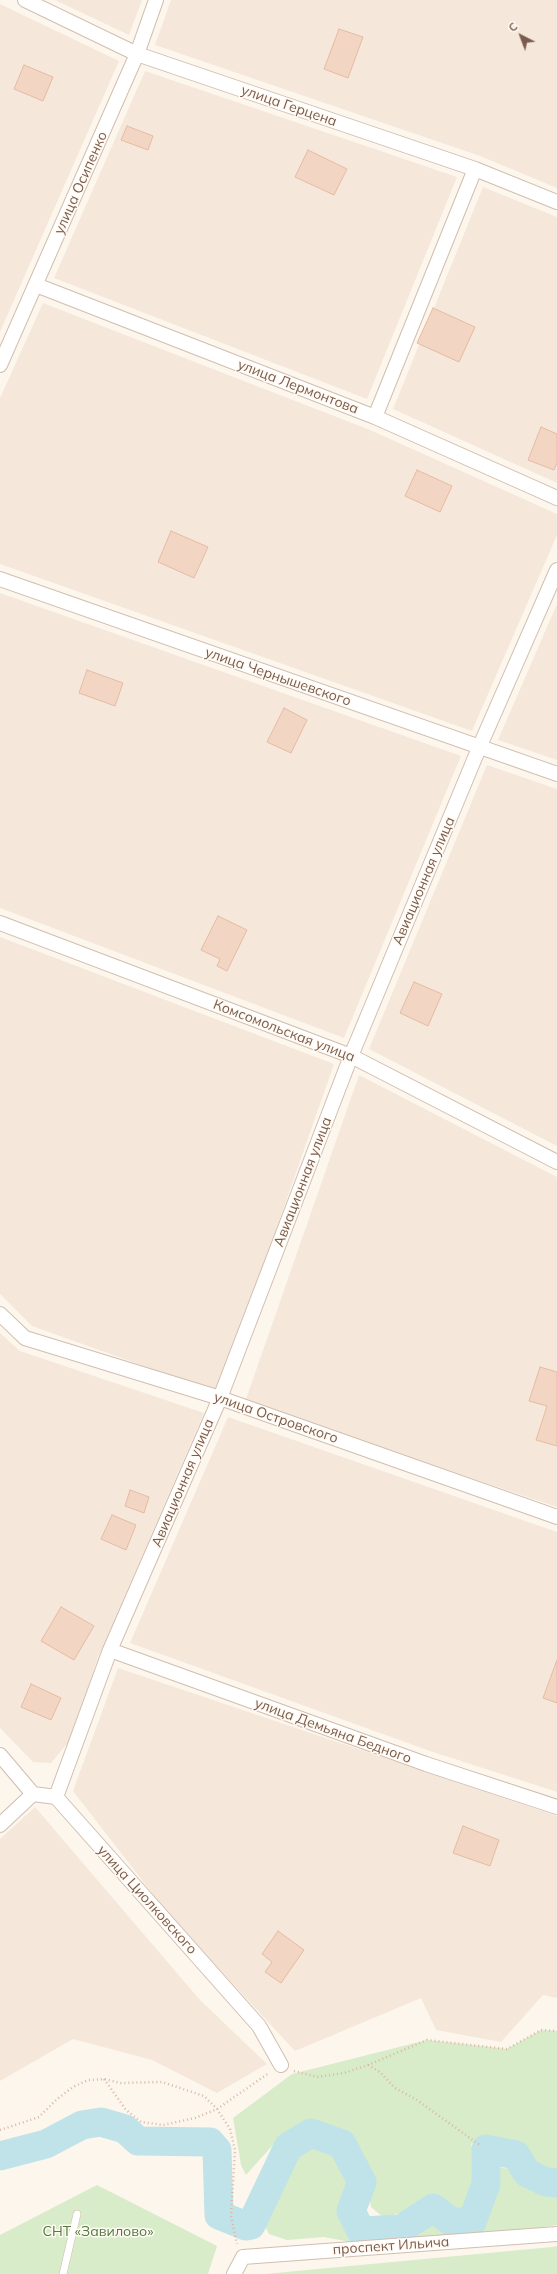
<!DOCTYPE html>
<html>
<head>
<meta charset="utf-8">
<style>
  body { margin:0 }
  #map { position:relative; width:557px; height:2274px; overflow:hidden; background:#fdf6ec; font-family:Mulish,sans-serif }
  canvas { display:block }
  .north { position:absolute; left:501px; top:16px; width:40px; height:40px; -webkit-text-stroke:3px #fffaf3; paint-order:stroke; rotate:318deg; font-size:11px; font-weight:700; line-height:16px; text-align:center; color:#7a5c4d }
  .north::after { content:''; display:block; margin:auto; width:14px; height:18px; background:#7a5c4d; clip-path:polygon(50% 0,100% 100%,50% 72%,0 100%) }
</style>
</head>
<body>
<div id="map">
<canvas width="557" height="2274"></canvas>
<div class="north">С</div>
</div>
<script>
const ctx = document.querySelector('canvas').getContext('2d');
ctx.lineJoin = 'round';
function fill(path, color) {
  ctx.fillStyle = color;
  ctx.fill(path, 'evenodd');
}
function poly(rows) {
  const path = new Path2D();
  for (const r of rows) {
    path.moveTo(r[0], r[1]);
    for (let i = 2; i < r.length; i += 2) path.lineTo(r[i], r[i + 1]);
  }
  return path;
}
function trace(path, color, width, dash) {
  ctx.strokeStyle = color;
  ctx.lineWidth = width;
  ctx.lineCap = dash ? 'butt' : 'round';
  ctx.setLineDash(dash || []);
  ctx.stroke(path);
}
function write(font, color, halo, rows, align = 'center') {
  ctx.font = font + ' Mulish,sans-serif';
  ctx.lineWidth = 3;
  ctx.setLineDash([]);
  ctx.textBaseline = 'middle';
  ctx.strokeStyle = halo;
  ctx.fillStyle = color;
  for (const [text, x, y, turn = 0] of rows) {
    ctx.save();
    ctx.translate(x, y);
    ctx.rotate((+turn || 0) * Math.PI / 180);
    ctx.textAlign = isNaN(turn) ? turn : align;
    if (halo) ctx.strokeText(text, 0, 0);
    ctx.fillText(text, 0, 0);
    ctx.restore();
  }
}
const residential = poly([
  [55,0,142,0,129,35],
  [171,0,557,0,557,188,480,156,155,45],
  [0,4,119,61,0,332],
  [145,71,457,177,367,399,54,278],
  [483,187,557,217,557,483,393,409],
  [43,303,370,430,557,514,557,535,472,731,0,564,0,398],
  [0,593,461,756,344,1038,0,908],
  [557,604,557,760,498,740],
  [487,765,557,789,557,1146,369,1049],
  [0,937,334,1064,219,1393,32,1326,0,1294],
  [359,1075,557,1177,557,1507,245,1402],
  [0,1333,20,1351,204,1413,97,1660,72,1738,51,1763,33,1762,0,1728],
  [228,1417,557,1532,557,1792,430,1751,130,1643],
  [118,1668,557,1816,557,1998,543,1995,501,2042,436,2030,421,1998,295,2051,169,1915,73,1791],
  [35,1807,200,2000,267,2064,217,2093,152,2060,73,2039,0,2081,0,1839]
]);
const green = poly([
  [541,2030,557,2031,557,2174,543,2172,520,2149,485,2136,471,2144,477,2160,476,2187,462,2214,431,2203,384,2218,371,2207,367,2181,344,2138,311,2122,280,2137,246,2175,241,2165,233,2118,292,2074,427,2040,507,2049],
  [310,2144,335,2148,351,2184,343,2215,353,2239,404,2235,434,2218,455,2230,472,2229,481,2222,492,2186,494,2166,514,2170,540,2186,557,2189,557,2225,453,2241,372,2246,324,2237,287,2240,269,2234,260,2217,293,2153],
  [97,2185,217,2246,208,2274,0,2274,0,2235],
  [557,2246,557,2274,265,2274,552,2247]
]);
const river = poly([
  [0,2156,46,2144,82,2125,101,2122,125,2129,138,2141,210,2142,217,2150,219,2215,246,2226,251,2225,288,2147,311,2133,342,2144,362,2182,351,2211,361,2231,401,2229,433,2208,452,2222,472,2222,486,2184,486,2149,516,2155,527,2173,546,2182,557,2183]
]);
const building = poly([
  [339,29,363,37,348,78,324,69,339,29],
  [24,65,53,77,43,101,14,89,24,65],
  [127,126,153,136,148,150,121,140,127,126],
  [308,150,347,169,334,195,295,177,308,150],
  [433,308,475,327,459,362,417,343,433,308],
  [541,427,557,434,557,463,554,470,528,460,541,427],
  [417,470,452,486,440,512,405,496,417,470],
  [171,531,208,547,194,578,158,562,171,531],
  [87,670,123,683,115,706,79,693,87,670],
  [284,708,307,720,291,753,267,742,284,708],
  [218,916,247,930,227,971,217,966,220,959,201,950,218,916],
  [414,982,442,994,428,1026,400,1013,414,982],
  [540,1367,557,1372,557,1446,536,1440,547,1406,529,1401,540,1367],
  [130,1490,149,1497,144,1513,125,1506,130,1490],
  [112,1515,136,1525,126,1550,101,1539,112,1515],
  [61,1607,94,1626,74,1660,41,1641,61,1607],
  [557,1660,557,1703,543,1698,557,1660],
  [31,1684,61,1698,51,1720,21,1707,31,1684],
  [463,1826,499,1840,490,1866,453,1853,463,1826],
  [278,1931,304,1950,281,1983,265,1972,272,1962,262,1954,278,1931]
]);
const path = poly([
  [368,2065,380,2072,395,2088,417,2100,481,2146],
  [294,2071,317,2077,344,2073,368,2065,427,2040,507,2049,541,2030,557,2031],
  [104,2079,126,2110,141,2122,163,2125,195,2118,217,2109,269,2073],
  [0,2130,39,2117,57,2099,73,2087,88,2080,104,2079,121,2083,162,2082,204,2096,217,2109,230,2129,235,2150,231,2216,237,2244]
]);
const service = poly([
  [63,2274,77,2214]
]);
const minor = poly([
  [25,0,137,54,475,169,557,202],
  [36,285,375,417,557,498],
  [0,365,137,54,156,0],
  [375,417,475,169],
  [0,579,557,774],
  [0,923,351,1056,557,1162],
  [0,1314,25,1338,220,1398,557,1517],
  [110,1650,426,1764,557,1807],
  [0,1755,33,1794,56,1797,259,2026,281,2065],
  [56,1797,110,1650,220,1398,351,1056,479,748,557,570],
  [0,1825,33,1794],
  [234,2274,243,2257,557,2234]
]);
const streetNames = [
  ["улица Герцена",289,106,19],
  ["улица Осипенко",81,183,-66],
  ["улица Лермонтова",298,387,21],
  ["улица Чернышевского",278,677,19],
  ["Авиационная улица",424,881,-67],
  ["Комсомольская улица",284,1031,21],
  ["Авиационная улица",303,1182,-69],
  ["улица Островского",276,1418,19],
  ["Авиационная улица",183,1483,-67],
  ["улица Демьяна Бедного",333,1731,20],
  ["улица Циолковского",147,1900,48],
  ["проспект Ильича",391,2246,-4]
];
const parkNames = [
  ["СНТ «Завилово»",98,2232]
];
fill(residential, '#f5e8da');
fill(green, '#d8ecc9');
trace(river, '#bfe3e8', 29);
fill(building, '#f3d5c3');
trace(building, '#e6bba3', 1);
trace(service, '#d1beb0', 8);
trace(minor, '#d1beb0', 16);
trace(path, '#d9b8a5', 2.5, [1, 3]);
trace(service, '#fff', 7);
trace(minor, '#fff', 14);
write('14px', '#7a5c4d', '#fffaf3', streetNames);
write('14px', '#537a41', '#fffaf3', parkNames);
</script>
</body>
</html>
